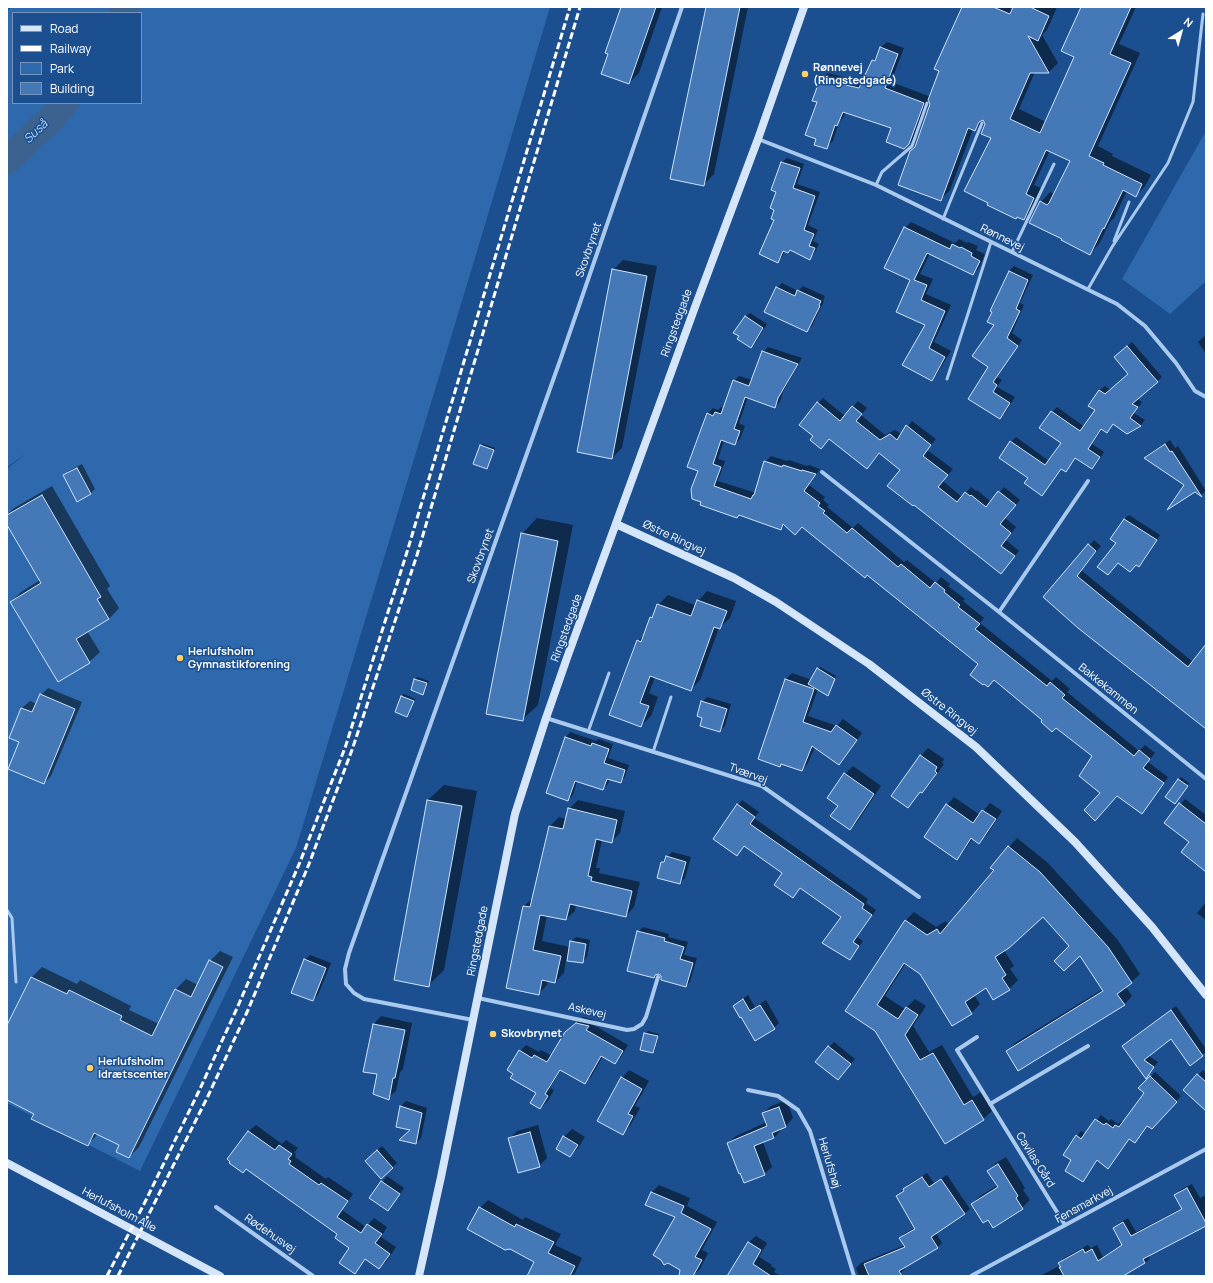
<!DOCTYPE html>
<html>
<head>
<meta charset="utf-8">
<style>
  body { margin:0 }
  #map { position:relative; width:1213px; height:1283px; overflow:hidden; background:#1b4f8f; font-family:Manrope,sans-serif }
  canvas { display:block }
  .frame { position:absolute; inset:0; border:8px solid #fff; pointer-events:none }
  .legend { position:absolute; left:12px; top:12px; width:130px; height:92px; box-sizing:border-box; background:#1b4f8f; border:1px solid #7695bc; margin:0; padding:5px 7px; list-style:none; font-size:12px; color:#fff }
  .legend li { display:flex; align-items:center; gap:8px; height:20px }
  .legend b { width:20px; border:1px solid #7695bc }
  .north { position:absolute; left:1161px; top:12px; width:40px; height:40px; -webkit-text-stroke:3px #1b4f8f; paint-order:stroke; rotate:37deg; font-size:11px; font-weight:700; line-height:16px; text-align:center; color:#fff }
  .north::after { content:''; display:block; margin:auto; width:14px; height:18px; background:#fff; clip-path:polygon(50% 0,100% 100%,50% 72%,0 100%) }
</style>
</head>
<body>
<div id="map">
<canvas width="1213" height="1283"></canvas>
<div class="frame"></div>
<ul class="legend">
<li><b style="height:5px;background:#d6e6fa"></b>Road</li>
<li><b style="height:5px;background:#fff"></b>Railway</li>
<li><b style="height:11px;background:#2e69ad"></b>Park</li>
<li><b style="height:11px;background:#4478b7"></b>Building</li>
</ul>
<div class="north">N</div>
</div>
<script>
const ctx = document.querySelector('canvas').getContext('2d');
ctx.lineJoin = 'round';
function fill(path, color) {
  ctx.fillStyle = color;
  ctx.fill(path, 'evenodd');
}
function poly(rows) {
  const path = new Path2D();
  for (const r of rows) {
    path.moveTo(r[0], r[1]);
    for (let i = 2; i < r.length; i += 2) path.lineTo(r[i], r[i + 1]);
  }
  return path;
}
function trace(path, color, width, dash) {
  ctx.strokeStyle = color;
  ctx.lineWidth = width;
  ctx.lineCap = dash ? 'butt' : 'round';
  ctx.setLineDash(dash || []);
  ctx.stroke(path);
}
function write(font, color, halo, rows, align = 'center') {
  ctx.font = font + ' Manrope,sans-serif';
  ctx.lineWidth = 3;
  ctx.setLineDash([]);
  ctx.textBaseline = 'middle';
  ctx.strokeStyle = halo;
  ctx.fillStyle = color;
  for (const [text, x, y, turn = 0] of rows) {
    ctx.save();
    ctx.translate(x, y);
    ctx.rotate((+turn || 0) * Math.PI / 180);
    ctx.textAlign = isNaN(turn) ? turn : align;
    if (halo) ctx.strokeText(text, 0, 0);
    ctx.fillText(text, 0, 0);
    ctx.restore();
  }
}
const green = poly([
  [11,7,550,7,478,248,296,848,140,1171,7,1103,7,469,25,454,7,467,7,12],
  [13,13,141,13,141,103,13,103],
  [1206,131,1206,281,1170,314,1122,279]
]);
const shadow = poly([
  [622,7,662,7,639,73,629,83,609,53],
  [707,7,748,7,714,174,703,185],
  [963,7,1057,7,1047,30,1042,35,1058,63,1049,72,1035,72,1019,109,1046,122,1075,57,1082,7,1136,7,1119,44,1140,53,1098,146,1113,154,1112,156,1151,175,1145,186,1136,195,1127,191,1114,218,1110,222,1099,244,1090,253,1063,238,1041,202,1050,192,1055,194,1072,160,1050,150,1034,185,1043,189,1033,209,1024,219,984,121,975,130,973,129,950,190,940,200,916,147,931,104,929,99,916,137,909,144,893,128,846,112,843,118,839,122,833,141,826,147,817,138,818,102,821,80,827,73,863,81,873,61,877,57,880,48,887,42,904,48,891,82,931,97],
  [787,158,804,164,797,184,820,192,808,225,818,230,813,241,819,244,814,254,809,258,791,250,788,252,785,251,782,257,778,261,775,209,777,191,773,190,782,162],
  [911,222,955,243,959,239,967,243,968,242,978,246,976,250,985,254,979,268,973,274,930,253,920,274,933,279,926,294,951,305,934,342,951,351,937,374,931,380,927,324,911,280,905,228],
  [623,260,657,266,622,448,612,458,613,270],
  [1014,266,1033,275,1020,303,1024,305,1012,333,1022,340,997,377,1002,380,997,387,1015,397,1005,413,1000,418,969,399,989,367,995,324,1009,271],
  [782,283,798,291,803,286,825,296,823,300,824,301,812,326,807,330,777,288],
  [750,313,767,324,755,343,750,347,745,317],
  [1206,335,1206,354,1198,342],
  [1132,342,1162,377,1137,399,1142,402,1134,413,1145,420,1141,425,1127,433,1114,423,1107,432,1102,429,1092,444,1104,452,1097,463,1092,468,1076,457,1066,471,1062,468,1042,494,1029,477,1011,442,1016,437,1049,461,1062,443,1052,412,1057,407,1085,427,1097,410,1090,405,1100,390,1105,386,1111,390,1129,374,1115,357],
  [768,347,802,358,783,392,780,402,774,407,748,397,739,423,745,426,740,439,735,444,724,440,718,459,725,461,718,481,756,493,765,462,771,456,787,461,789,460,807,466,809,465,820,469,809,485,825,497,823,500,829,505,827,507,853,528,858,523,904,562,907,560,936,583,941,577,950,584,948,586,965,599,963,601,984,618,980,623,1052,681,1056,677,1070,689,1067,692,1139,751,1145,745,1155,753,1148,762,1168,777,1147,807,1117,795,1101,793,1094,756,1056,727,1044,720,995,679,988,686,980,664,868,574,802,526,785,525,781,529,740,514,699,470,707,414,713,408,718,410,721,407,724,408,734,381,739,376,752,380,763,352],
  [767,461,787,467,786,469,767,463],
  [823,398,845,416,858,401,867,408,861,415,885,435,895,430,901,434,912,421,936,439,927,450,953,469,943,481,962,497,971,487,976,491,977,490,991,502,1004,487,1020,500,1005,518,1016,527,1006,540,1019,551,1006,567,901,470,880,453,867,468,830,438,814,436,818,403],
  [1170,440,1175,448,1178,446,1206,491,1201,495,1145,457,1150,453],
  [483,444,495,448,489,465,486,468,481,446],
  [82,464,95,489,90,494,64,476,69,471],
  [52,486,110,586,107,589,119,608,109,619,87,631,100,652,89,662,11,602,21,592,40,580,7,523,7,515,14,508],
  [1129,515,1160,535,1144,561,1139,566,1136,564,1118,562,1118,543,1124,519],
  [537,518,573,525,538,705,522,720,522,534],
  [1094,540,1101,546,1081,570,1193,662,1206,646,1206,728,1044,597],
  [707,591,736,601,730,618,719,628,700,680,690,690,655,677,649,693,658,697,651,716,641,726,611,715,638,641,645,634,658,605,668,595,695,605,698,601],
  [820,667,836,676,830,692,818,689,808,716,837,726,843,719,862,733,845,757,839,764,815,747,808,763,802,770,782,763,759,759,786,679,792,673,812,680],
  [417,677,429,681,425,691,423,694,415,680],
  [48,688,82,702,51,776,44,783,21,742,10,738,22,708,30,701,37,704,41,695],
  [404,694,415,699,409,714,407,716,402,697],
  [707,697,731,704,725,726,720,731,702,702],
  [570,732,596,741,598,739,613,744,608,758,629,765,625,777,620,782,610,778,608,784,603,789,577,781,573,795,568,800,566,737],
  [928,748,944,759,942,763,944,764,930,784,922,792,921,791,907,807,921,756],
  [853,766,881,786,858,821,850,829,839,806,828,798,845,774],
  [1181,777,1189,783,1177,801,1166,797],
  [444,785,477,791,444,970,428,986,395,980,428,800],
  [954,797,980,815,990,803,1002,811,987,835,979,842,973,838,964,851,957,858,947,805],
  [1185,799,1206,815,1206,870,1190,842,1165,823],
  [578,800,625,811,620,833,611,842,602,840,596,868,600,868,599,873,640,882,634,907,626,916,576,904,575,911,566,919,547,915,542,941,570,947,571,942,576,937,590,940,587,957,582,962,566,960,564,973,555,982,548,980,547,985,538,994,524,906,533,898,550,826,559,817,566,819,569,809],
  [742,800,759,812,754,818,868,899,866,903,876,910,857,937,863,941,850,959,842,917,800,888,793,896,784,873,745,845,737,855,738,805],
  [1017,838,1048,863,1117,939,1140,974,1126,987,1132,996,1124,1005,1007,1051,1015,1043,1103,989,1080,955,1070,946,1043,916,1004,950,1014,966,1010,969,1018,980,1009,989,986,987,974,995,980,1004,971,1013,906,963,885,996,905,1009,915,999,926,1006,913,1026,929,1052,942,1045,973,1097,981,1092,992,1111,983,1119,945,1143,876,1031,846,1011,905,921,914,912,936,927,946,921,949,926,995,870,991,867],
  [672,852,691,857,685,878,680,883,662,862],
  [1206,902,1206,920,1197,913],
  [643,927,669,934,668,937,688,942,684,955,697,958,690,982,686,986,662,975,659,972,654,977,638,932],
  [220,951,233,957,139,1147,129,1157,120,1145,98,1134,87,1145,35,1113,7,1099,7,1027,32,977,42,967,77,984,80,980,131,1006,129,1010,159,1024,176,989,186,979,198,985,210,961],
  [310,955,331,963,318,995,313,1000,305,960],
  [748,995,755,1007,766,1000,779,1023,774,1028,734,1006,739,1001],
  [1176,1006,1206,1049,1206,1052,1190,1064,1171,1038,1148,1055,1158,1062,1146,1077,1128,1042],
  [381,1016,412,1023,403,1069,400,1072,396,1091,388,1098,378,1074,374,1024],
  [583,1017,594,1020,592,1024,628,1045,621,1057,615,1063,603,1056,591,1077,584,1083,561,1070,550,1088,554,1090,547,1102,540,1108,537,1093,514,1073,520,1051,526,1045,539,1052,541,1050,552,1056,566,1032],
  [648,1031,659,1034,655,1050,653,1052,645,1034],
  [834,1042,855,1059,842,1074,829,1047],
  [629,1070,649,1081,635,1106,640,1108,630,1126,622,1134,622,1078],
  [1203,1070,1206,1073,1206,1106,1184,1090],
  [1155,1072,1181,1096,1151,1128,1148,1125,1139,1137,1130,1138,1112,1163,1098,1160,1087,1176,1082,1181,1073,1160,1077,1136,1081,1131,1086,1134,1101,1115,1109,1121,1111,1119,1118,1124,1121,1121,1123,1123,1145,1093,1140,1088],
  [787,1100,793,1118,786,1126,781,1128,781,1130,774,1138,763,1142,772,1167,764,1174,728,1143,736,1136,767,1122,763,1113,771,1106],
  [406,1101,427,1108,421,1138,416,1143,401,1106],
  [256,1125,282,1144,286,1140,298,1148,294,1153,296,1154,295,1157,326,1179,328,1177,353,1194,342,1210,366,1227,374,1218,387,1227,381,1237,396,1247,386,1262,379,1268,366,1259,354,1272,351,1248,339,1234,246,1168,228,1159,249,1131],
  [538,1125,547,1158,539,1166,509,1139,517,1131],
  [572,1129,585,1137,578,1148,570,1156,564,1137],
  [382,1146,397,1163,381,1178,371,1156],
  [1006,1157,1025,1188,1023,1190,1030,1200,1022,1208,988,1218,972,1204,980,1196,998,1185,988,1171,996,1163],
  [927,1173,934,1183,947,1175,970,1209,965,1213,936,1233,942,1243,937,1248,904,1267,905,1269,898,1276,859,1276,856,1268,861,1263,905,1245,900,1238,905,1233,915,1228,897,1196,909,1184],
  [387,1176,404,1188,393,1204,371,1198],
  [1192,1184,1200,1198,1206,1195,1206,1224,1148,1255,1150,1258,1145,1263,1122,1276,1040,1276,1061,1265,1060,1263,1064,1258,1088,1245,1091,1248,1097,1245,1103,1257,1123,1244,1114,1228,1119,1223,1128,1218,1136,1232,1182,1208,1176,1195,1180,1190],
  [659,1185,690,1198,687,1206,717,1222,702,1250,708,1253,700,1269,692,1276,682,1276,677,1216,652,1192],
  [488,1200,523,1220,525,1217,561,1234,555,1245,582,1258,575,1273,572,1276,533,1276,535,1261,480,1208],
  [756,1236,767,1243,759,1257,772,1265,771,1266,776,1269,774,1272,779,1275,778,1276,728,1276,749,1242]
]);
const river = poly([
  [123,13,125,7],
  [7,160,53,117,65,103]
]);
const building = poly([
  [621,7,656,7,629,84,601,74,608,54,605,53,621,7],
  [706,7,740,7,704,186,670,179,706,7],
  [962,7,993,7,1010,14,1013,7,1030,7,1049,16,1038,41,1028,36,1049,73,1030,73,1010,119,1040,133,1074,57,1061,51,1081,7,1131,7,1110,54,1131,63,1089,156,1104,163,1103,165,1142,184,1136,197,1123,190,1104,229,1103,228,1090,255,1061,240,1062,239,1029,223,1040,201,1047,205,1049,203,1070,161,1046,150,1026,194,1034,198,1024,220,1017,217,1016,219,987,205,988,203,964,191,991,138,981,134,985,124,983,120,979,122,975,131,968,128,941,201,898,185,910,151,915,147,930,104,928,100,939,71,934,69,962,7],
  [880,47,898,54,885,88,924,103,909,144,904,149,886,142,891,128,843,112,837,126,835,125,827,149,814,145,816,139,805,135,817,102,812,101,820,79,859,88,872,60,875,61,880,47],
  [781,162,800,168,793,188,815,196,804,230,814,234,809,246,815,248,810,260,790,250,788,253,783,251,778,263,759,254,774,220,771,219,774,210,770,208,776,192,771,190,781,162],
  [904,227,950,249,952,244,960,248,961,247,972,253,971,256,980,261,973,275,927,253,914,280,927,285,921,300,945,311,929,348,945,357,932,381,902,365,925,325,896,312,910,280,884,268,904,227],
  [612,269,647,276,612,459,577,452,612,269],
  [1009,271,1028,280,1016,309,1020,311,1007,338,1018,346,993,382,997,385,993,392,1010,403,1000,419,968,399,988,367,972,356,994,325,987,322,992,312,990,311,1009,271],
  [776,287,795,296,797,290,821,301,819,305,820,306,807,332,764,312,776,287],
  [745,316,763,328,751,348,737,339,739,336,733,333,745,316],
  [1127,346,1158,382,1132,404,1138,407,1130,418,1141,426,1127,434,1113,424,1107,433,1101,429,1088,449,1100,457,1092,469,1075,458,1066,472,1061,469,1042,496,1024,483,1028,478,999,458,1010,441,1045,465,1061,443,1039,428,1051,411,1080,431,1095,410,1088,406,1099,390,1105,394,1128,374,1114,357,1127,346],
  [762,351,798,364,778,398,775,408,745,397,734,429,740,431,735,445,721,440,713,464,721,467,714,486,751,499,753,495,754,495,764,461,782,467,783,465,802,471,802,470,816,474,804,491,820,503,818,506,825,511,823,513,847,533,852,528,898,567,901,564,930,588,935,582,945,590,944,592,960,605,958,607,980,624,975,629,1047,686,1050,682,1065,695,1062,698,1134,756,1139,750,1150,759,1143,768,1164,783,1142,814,1117,796,1095,821,1084,810,1100,793,1079,776,1092,756,1056,728,1052,732,1041,722,1042,720,994,680,988,687,984,684,983,685,970,675,978,664,867,575,865,578,802,527,795,535,783,524,781,530,739,515,737,518,700,505,701,502,692,499,691,489,698,471,687,467,707,413,713,416,715,412,721,414,733,380,749,386,762,351],
  [817,402,840,421,852,406,862,414,856,421,880,440,890,434,897,440,906,425,931,445,923,456,948,475,938,487,957,502,965,492,970,496,971,495,986,507,998,491,1016,505,1000,524,1011,533,1001,546,1015,556,1001,574,914,505,913,506,887,486,900,470,879,453,867,469,829,439,821,449,810,440,813,436,799,425,817,402],
  [1165,444,1170,452,1172,451,1202,497,1195,492,1167,510,1184,485,1144,458,1165,444],
  [480,445,494,450,487,469,473,464,480,445],
  [77,468,91,494,77,502,63,475,77,468],
  [42,495,101,597,97,599,109,619,76,639,90,663,58,682,10,602,41,583,7,525,7,515,42,495],
  [1124,519,1157,540,1139,567,1136,565,1130,572,1118,563,1108,575,1097,567,1116,543,1110,539,1124,519],
  [521,533,558,541,523,721,486,714,521,533],
  [1088,544,1096,551,1077,576,1188,667,1206,644,1206,729,1078,628,1043,597,1088,544],
  [697,600,727,611,720,629,714,627,691,691,650,676,640,703,649,706,641,727,609,715,637,640,641,642,650,617,652,618,657,604,691,616,697,600],
  [817,668,835,679,828,696,808,684,817,668],
  [414,679,427,683,423,695,411,690,414,679],
  [785,679,814,689,803,722,831,732,836,725,857,740,839,765,812,746,802,771,781,764,780,767,758,759,785,679],
  [40,694,75,709,44,784,8,769,19,742,9,738,21,708,32,712,40,694],
  [401,696,414,701,407,717,395,712,401,696],
  [701,701,727,709,720,732,700,726,702,718,697,716,701,701],
  [565,737,591,746,592,743,609,749,604,763,625,770,621,783,607,779,603,790,575,781,568,801,546,793,565,737],
  [920,755,937,767,935,771,937,773,922,793,920,792,908,808,891,796,920,755],
  [844,773,874,794,850,830,830,816,838,806,827,798,844,773],
  [1178,779,1188,786,1175,804,1165,797,1178,779],
  [427,800,462,806,429,987,394,980,427,800],
  [1179,803,1206,824,1206,872,1181,852,1189,842,1164,823,1179,803],
  [737,804,755,817,750,824,864,904,862,908,872,915,853,942,859,946,850,960,822,943,841,917,800,888,793,898,774,885,782,873,744,846,737,856,713,839,737,804],
  [946,804,973,823,982,810,996,819,979,844,971,838,957,860,924,837,946,804],
  [568,808,617,820,612,843,596,839,588,876,592,877,591,881,632,891,626,917,570,904,566,920,540,915,533,950,561,956,555,983,542,980,539,995,506,988,523,906,530,907,549,826,563,829,568,808],
  [1008,846,1040,872,1108,947,1132,983,1117,994,1125,1005,1018,1071,1006,1051,1103,991,1080,956,1064,971,1054,961,1069,946,1043,917,1009,948,995,957,1006,975,1002,978,1010,990,993,1000,986,988,965,1002,972,1014,952,1026,920,974,904,963,877,1005,898,1019,906,1007,918,1015,905,1035,920,1060,933,1053,964,1105,972,1100,984,1120,945,1144,875,1031,845,1011,905,920,927,935,937,929,940,934,994,870,990,868,1008,846],
  [666,856,686,862,680,884,657,878,661,862,664,862,666,856],
  [637,931,665,938,664,941,684,947,680,959,693,963,686,987,661,980,661,976,659,974,655,975,654,978,627,971,637,931],
  [570,941,586,944,583,963,567,961,570,941],
  [304,959,326,968,313,1001,291,993,304,959],
  [209,960,223,967,129,1158,116,1152,119,1145,94,1133,88,1146,31,1119,34,1114,7,1100,7,1025,31,977,67,994,69,990,122,1016,120,1020,152,1036,175,989,191,997,209,960],
  [743,999,750,1011,760,1005,775,1029,755,1041,741,1017,740,1018,733,1006,743,999],
  [1171,1010,1203,1056,1190,1066,1171,1039,1144,1060,1154,1067,1146,1079,1122,1046,1171,1010],
  [576,1023,589,1026,586,1030,623,1051,615,1064,601,1056,585,1084,560,1070,545,1094,548,1096,540,1109,530,1103,536,1093,510,1078,513,1074,507,1070,519,1050,532,1058,534,1055,547,1062,565,1032,576,1023],
  [373,1024,405,1030,395,1078,393,1078,389,1100,373,1094,377,1074,363,1072,373,1024],
  [644,1033,658,1036,653,1053,640,1050,644,1033],
  [828,1046,851,1064,838,1080,815,1062,828,1046],
  [1197,1074,1206,1082,1206,1111,1183,1090,1197,1074],
  [1150,1076,1177,1102,1152,1129,1147,1126,1135,1143,1129,1139,1108,1169,1097,1160,1083,1182,1065,1171,1071,1160,1063,1155,1076,1135,1081,1139,1095,1119,1104,1125,1106,1123,1113,1128,1115,1125,1119,1127,1144,1093,1138,1088,1150,1076],
  [621,1077,642,1089,628,1114,633,1116,623,1135,597,1121,621,1077],
  [400,1106,422,1113,416,1144,399,1140,410,1130,396,1127,400,1106],
  [779,1107,786,1127,772,1133,774,1138,754,1146,765,1175,744,1183,740,1173,739,1174,727,1143,767,1126,762,1113,779,1107],
  [248,1131,275,1150,279,1145,292,1154,288,1159,291,1161,289,1164,319,1185,321,1183,348,1201,337,1217,361,1233,367,1224,382,1234,375,1243,390,1254,379,1269,365,1259,355,1274,339,1263,349,1248,335,1238,337,1234,246,1169,243,1173,229,1163,230,1162,227,1159,248,1131],
  [530,1132,540,1167,518,1173,508,1138,530,1132],
  [563,1136,578,1145,570,1157,556,1149,563,1136],
  [377,1150,393,1168,381,1179,365,1161,377,1150],
  [998,1164,1018,1196,1016,1198,1023,1209,993,1228,988,1220,983,1223,971,1204,998,1187,987,1171,998,1164],
  [922,1177,929,1187,941,1179,965,1214,931,1237,938,1248,899,1271,902,1276,869,1276,864,1264,905,1247,899,1238,915,1229,896,1196,904,1191,903,1189,922,1177],
  [381,1181,400,1194,388,1211,369,1198,381,1181],
  [1187,1188,1206,1223,1206,1226,1143,1259,1145,1263,1123,1276,1064,1276,1059,1267,1061,1267,1058,1263,1083,1249,1085,1253,1092,1249,1098,1261,1122,1245,1113,1228,1123,1222,1131,1236,1182,1209,1174,1195,1187,1188],
  [651,1192,684,1206,681,1213,711,1229,695,1257,702,1260,693,1276,679,1276,680,1270,668,1263,664,1265,661,1260,653,1255,675,1217,645,1205,651,1192],
  [479,1207,515,1227,516,1224,554,1242,548,1253,575,1266,570,1276,527,1276,534,1262,510,1249,505,1250,467,1229,479,1207],
  [748,1242,761,1250,753,1264,771,1276,727,1276,748,1242]
]);
const lane = poly([
  [876,185,882,172,912,146,927,103],
  [943,219,982,123],
  [1114,241,1129,202],
  [1012,252,1054,164],
  [1088,289,1112,247,1168,163,1193,102,1203,14],
  [947,379,991,242],
  [588,732,609,673],
  [653,752,671,697],
  [7,910,12,918,16,982]
]);
const street = poly([
  [758,139,876,185,1117,304,1145,326,1176,363,1195,391,1206,397],
  [822,472,999,612,1206,779],
  [999,612,1088,481],
  [546,718,762,786,919,897],
  [478,998,627,1030,634,1029,642,1024,646,1017,658,977],
  [473,1020,364,999,354,993,346,984,345,969,349,953,562,355,682,7],
  [977,1037,957,1050,1065,1225],
  [748,1090,778,1096,798,1110,810,1131,854,1276],
  [990,1104,1088,1046],
  [216,1207,313,1276],
  [971,1276,1206,1149]
]);
const secondary = poly([
  [616,524,734,578,776,602,869,664,976,747,1075,842,1152,927,1206,995],
  [7,1163,220,1276],
  [419,1276,441,1177,515,814,546,718,568,655,695,307,758,139,804,7]
]);
const rail = poly([
  [107,1276,146,1200,199,1091,238,1006,300,862,345,748,407,552,570,7],
  [118,1276,208,1096,248,1010,309,864,352,750,417,555,580,7]
]);
const markers = [
  [805,74,4,"#ffd166"],
  [180,658,4,"#ffd166"],
  [493,1034,4,"#ffd166"],
  [90,1068,4,"#ffd166"]
];
const poiNames = [
  ["Rønnevej",813,68],
  ["(Ringstedgade)",813,81],
  ["Herlufsholm",188,652],
  ["Gymnastikforening",188,665],
  ["Skovbrynet",501,1034],
  ["Herlufsholm",98,1062],
  ["Idrætscenter",98,1075]
];
const streetNames = [
  ["Rønnevej",1002,238,26],
  ["Skovbrynet",589,250,-71],
  ["Ringstedgade",677,323,-70],
  ["Østre Ringvej",674,538,25],
  ["Skovbrynet",481,556,-70],
  ["Ringstedgade",567,628,-70],
  ["Bakkekammen",1108,689,39],
  ["Østre Ringvej",949,712,38],
  ["Tværvej",748,774,20],
  ["Ringstedgade",478,941,-79],
  ["Askevej",587,1011,13],
  ["Cavilas Gård",1035,1160,58],
  ["Herlufshøj",829,1163,73],
  ["Fensmarkvej",1084,1205,-29],
  ["Herlufsholm Alle",119,1210,28],
  ["Rødehusvej",270,1234,35]
];
const waterNames = [
  ["Suså",36,132,-44]
];
fill(green, '#2e69ad');
fill(shadow, '#0007');
trace(river, '#3c6290', 28);
fill(building, '#4478b7');
trace(building, '#cfe3fa', 1);
trace(lane, '#a9c9ee', 3);
trace(street, '#a9c9ee', 4);
trace(secondary, '#d6e6fa', 8);
trace(rail, '#fff', 3, [7, 3]);
for (const [x, y, r, color] of markers) {
  const dot = new Path2D();
  dot.arc(x, y, r, 0, 2 * Math.PI);
  ctx.fillStyle = color;
  ctx.fill(dot);
  trace(dot, '#1b4f8f', 1.5);
}
write('bold 11px', '#fff', '#1b4f8f', poiNames, 'left');
write('11px', '#fff', '#1b4f8f', streetNames);
write('italic 12px', '#b5d3f5', '#1b4f8f', waterNames);
</script>
</body>
</html>
